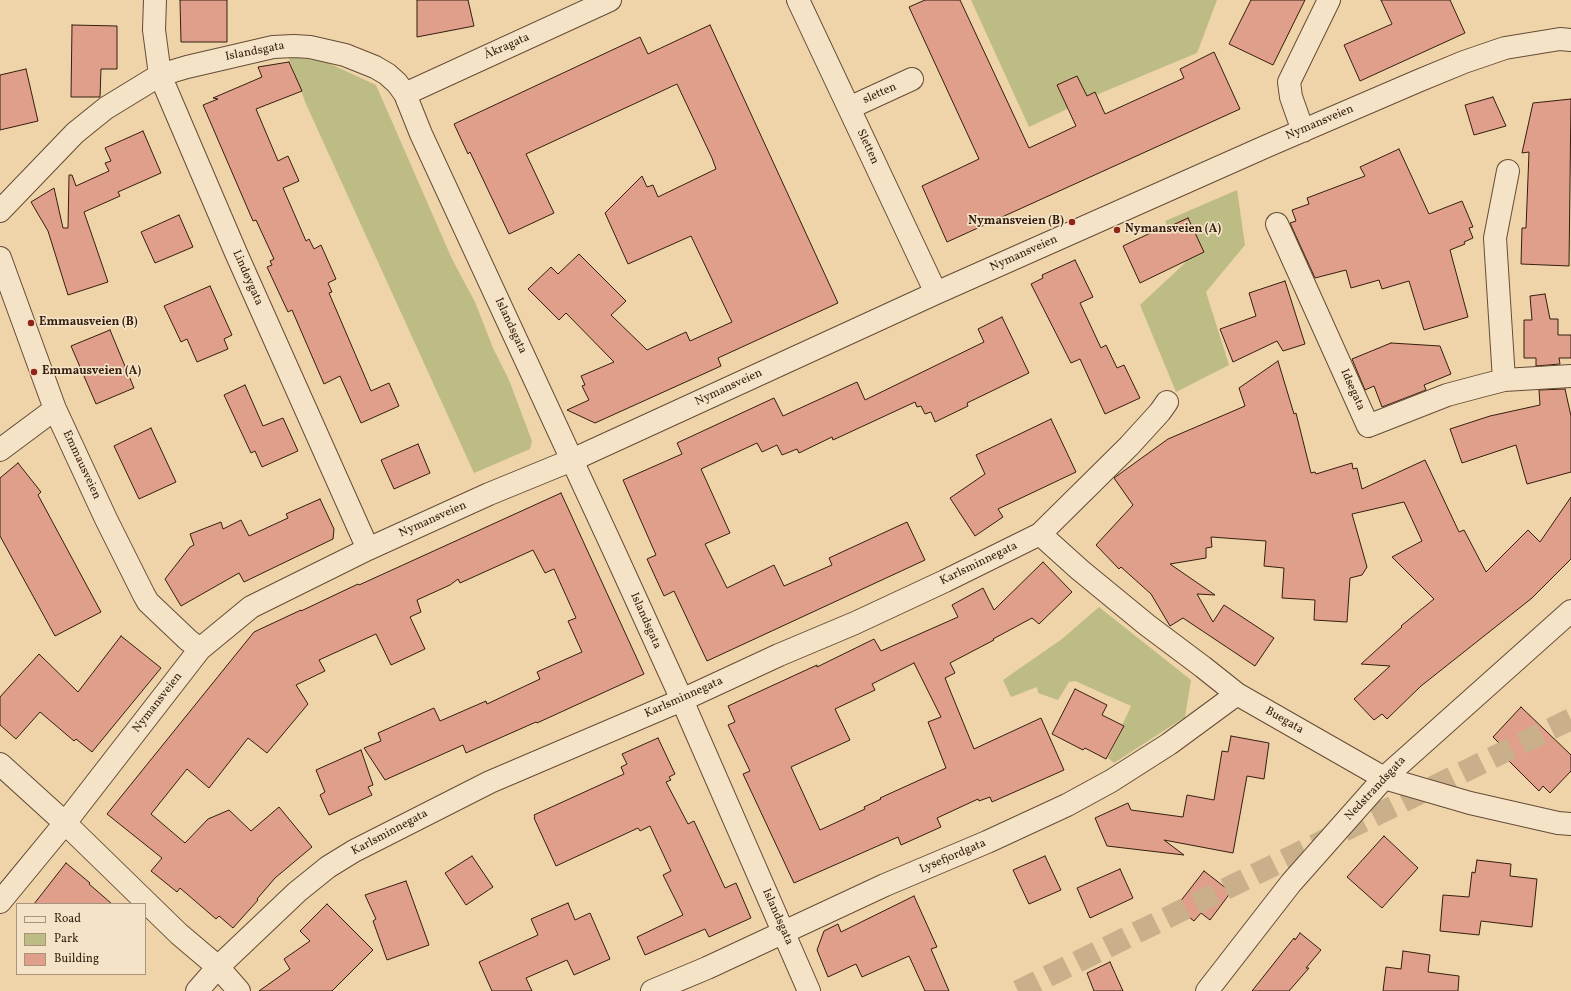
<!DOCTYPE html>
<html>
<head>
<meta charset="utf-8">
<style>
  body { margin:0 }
  #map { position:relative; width:1571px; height:991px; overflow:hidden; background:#efd4a9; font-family:Vollkorn,serif }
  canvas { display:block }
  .legend { position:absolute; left:16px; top:903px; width:130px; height:72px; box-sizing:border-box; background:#f5e3c7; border:1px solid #a8947d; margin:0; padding:5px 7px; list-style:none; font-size:12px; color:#351e0e }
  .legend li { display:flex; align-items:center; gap:8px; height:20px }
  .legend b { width:20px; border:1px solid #a8947d }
</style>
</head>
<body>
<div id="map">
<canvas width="1571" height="991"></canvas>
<ul class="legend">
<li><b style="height:5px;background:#f5e3c7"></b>Road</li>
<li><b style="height:11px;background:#bdbc85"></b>Park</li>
<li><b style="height:11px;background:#e09f8b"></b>Building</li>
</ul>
</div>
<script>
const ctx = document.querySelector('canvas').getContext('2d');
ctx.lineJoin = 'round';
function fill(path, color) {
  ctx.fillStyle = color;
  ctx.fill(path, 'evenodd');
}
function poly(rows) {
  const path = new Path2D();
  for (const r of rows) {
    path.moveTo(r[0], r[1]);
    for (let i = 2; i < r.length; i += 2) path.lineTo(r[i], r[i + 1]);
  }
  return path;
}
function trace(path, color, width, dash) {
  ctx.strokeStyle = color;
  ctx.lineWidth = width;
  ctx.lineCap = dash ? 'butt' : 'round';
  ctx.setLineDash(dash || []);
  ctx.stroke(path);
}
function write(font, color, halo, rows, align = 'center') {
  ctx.font = font + ' Vollkorn,serif';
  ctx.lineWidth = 3.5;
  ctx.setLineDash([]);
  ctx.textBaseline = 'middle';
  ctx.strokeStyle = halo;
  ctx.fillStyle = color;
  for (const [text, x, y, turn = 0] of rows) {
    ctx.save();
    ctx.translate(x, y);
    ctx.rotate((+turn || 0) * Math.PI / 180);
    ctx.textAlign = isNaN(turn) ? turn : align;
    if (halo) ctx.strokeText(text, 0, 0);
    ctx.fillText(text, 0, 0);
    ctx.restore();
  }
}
const green = poly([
  [971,0,1217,0,1197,53,1101,93,1029,127],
  [288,56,326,62,376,85,452,259,475,302,493,348,509,380,532,441,530,449,474,473,306,104],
  [1237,190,1245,245,1206,292,1229,365,1176,392,1140,305,1185,263,1165,221],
  [1099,607,1191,680,1185,717,1114,763,1108,758,1123,729,1121,728,1131,706,1075,681,1069,682,1058,700,1038,693,1037,687,1011,697,1003,680,1062,639]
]);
const building = poly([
  [180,0,227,0,227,42,181,42,180,0],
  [417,0,468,0,474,26,417,37,417,0],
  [925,0,960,0,1029,148,1076,126,1057,85,1077,76,1087,96,1095,92,1105,114,1184,78,1180,69,1214,52,1240,109,947,242,922,186,979,159,909,7,925,0],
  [1251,0,1305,0,1273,65,1229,44,1251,0],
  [1381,0,1450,0,1465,33,1360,81,1344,45,1392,24,1381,0],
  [72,25,117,26,117,69,101,69,100,97,71,97,72,25],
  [710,25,838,303,718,358,721,366,595,423,567,410,589,400,582,386,585,385,581,376,614,362,566,313,559,320,528,289,551,267,558,274,579,254,626,301,611,315,647,350,686,332,690,341,732,322,691,236,628,264,605,213,642,176,647,187,653,185,658,197,716,169,712,158,677,84,526,154,554,213,509,234,470,152,468,154,454,124,640,37,648,54,710,25],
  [289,62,302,91,256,109,278,161,288,156,299,181,283,188,306,241,309,239,314,249,321,245,336,279,328,283,332,292,329,293,371,391,389,383,399,406,361,423,340,376,324,384,292,310,288,312,267,267,272,265,270,261,274,259,256,220,253,221,203,105,218,99,213,98,262,77,258,67,289,62],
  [26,69,38,121,0,130,0,75,26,69],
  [1493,97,1506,126,1474,135,1465,105,1493,97],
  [1571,99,1569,266,1521,264,1522,228,1526,228,1529,152,1522,153,1533,103,1571,99],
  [143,131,161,173,118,192,120,196,84,212,108,282,68,295,48,231,31,202,54,188,63,228,68,228,69,175,72,175,76,186,109,171,105,163,111,161,105,148,143,131],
  [1399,149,1429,214,1462,201,1473,227,1469,228,1473,238,1464,242,1465,244,1450,250,1468,317,1424,330,1409,281,1382,289,1379,280,1351,288,1346,270,1315,278,1290,223,1296,221,1292,210,1309,204,1307,198,1365,176,1360,167,1399,149],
  [179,215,193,247,155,263,141,232,179,215],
  [1188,218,1204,252,1140,283,1123,246,1163,227,1164,229,1188,218],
  [1075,260,1093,297,1080,303,1101,348,1106,345,1117,368,1124,365,1140,398,1105,414,1080,359,1071,363,1031,284,1043,278,1042,275,1075,260],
  [1285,281,1305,344,1283,351,1277,341,1233,362,1220,329,1256,316,1249,293,1285,281],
  [210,286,232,335,224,339,228,349,197,362,187,339,181,342,164,306,210,286],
  [1545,294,1550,319,1558,319,1558,335,1571,335,1571,358,1559,358,1560,364,1536,366,1536,358,1524,358,1524,320,1532,320,1530,296,1545,294],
  [1002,317,1029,373,967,403,968,406,935,422,931,412,925,414,921,406,917,407,915,402,833,440,832,437,799,453,797,449,782,455,777,445,762,452,757,443,701,469,730,533,705,544,727,588,774,565,784,586,832,565,829,558,907,522,925,560,707,661,674,591,664,596,647,559,656,555,623,480,682,454,677,443,774,398,783,416,857,382,865,400,984,342,978,329,1002,317],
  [110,330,134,388,96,404,71,346,110,330],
  [1391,343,1440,346,1451,374,1424,385,1426,390,1382,407,1374,386,1365,390,1352,359,1391,343],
  [1278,361,1294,414,1296,413,1311,473,1315,472,1316,474,1352,463,1353,469,1357,468,1362,489,1425,460,1459,532,1464,530,1486,572,1528,530,1540,542,1571,497,1571,559,1532,598,1421,686,1387,719,1382,714,1374,720,1354,699,1390,666,1361,664,1402,627,1401,626,1434,599,1392,557,1422,541,1404,502,1352,514,1367,567,1362,575,1350,578,1347,622,1314,620,1315,600,1282,598,1284,568,1264,566,1266,541,1211,537,1212,547,1206,548,1206,558,1170,564,1215,595,1197,594,1213,622,1224,605,1274,638,1255,666,1183,618,1170,626,1151,594,1121,567,1119,569,1096,545,1133,505,1114,478,1168,439,1245,406,1239,388,1278,361],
  [245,385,263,426,283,418,298,451,262,467,255,451,251,453,224,395,245,385],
  [1565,389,1571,416,1571,472,1527,484,1516,445,1462,463,1450,429,1490,416,1540,405,1539,390,1565,389],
  [1051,419,1076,472,998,509,1003,517,975,536,950,498,985,474,976,455,1051,419],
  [151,428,176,482,139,499,114,446,151,428],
  [418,444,430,473,394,489,381,460,418,444],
  [18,463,41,492,38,495,101,612,55,636,0,536,0,478,18,463],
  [561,493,644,674,537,723,536,722,466,753,463,745,385,780,364,748,381,741,378,733,434,708,440,721,486,701,487,704,540,679,537,672,582,652,568,621,576,618,554,569,545,573,533,550,460,583,458,579,450,585,417,600,421,612,410,617,425,649,391,665,376,634,319,660,325,671,296,685,308,704,267,753,248,738,209,788,187,769,151,814,185,843,208,819,229,810,251,831,279,807,312,847,275,878,257,899,258,900,233,928,219,916,216,919,180,888,177,892,151,871,162,858,107,814,254,632,301,610,301,611,358,584,359,585,561,493],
  [320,499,334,529,333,539,244,582,239,573,181,606,165,579,190,547,194,545,190,534,221,522,223,529,241,520,249,536,288,518,286,514,320,499],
  [1043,562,1072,592,1039,624,1032,618,993,639,994,640,950,663,955,673,945,678,974,749,1041,718,1064,770,992,802,990,797,979,801,978,799,937,818,941,827,901,845,898,837,794,883,743,774,750,771,728,725,735,722,728,706,817,665,817,667,874,639,881,651,958,617,952,605,983,588,994,610,1043,562],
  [914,663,941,717,928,722,946,768,880,798,881,799,864,807,865,809,820,830,791,767,850,740,835,709,875,690,872,684,914,663],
  [121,636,161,668,92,752,76,739,74,741,40,712,16,739,0,725,0,697,39,654,78,692,121,636],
  [1075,689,1107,705,1102,715,1124,726,1106,759,1085,748,1083,750,1052,734,1075,689],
  [1521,707,1571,755,1571,771,1550,793,1543,786,1539,791,1496,748,1500,744,1493,737,1521,707],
  [1231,736,1269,743,1264,779,1247,776,1233,853,1164,840,1184,855,1107,846,1095,818,1128,803,1131,810,1183,817,1187,795,1214,800,1222,751,1228,752,1231,736],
  [658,738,675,774,669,777,671,780,666,782,688,824,694,821,725,888,736,883,751,918,709,937,705,929,645,955,637,937,683,915,663,875,671,871,650,826,640,831,638,828,556,866,534,818,535,817,534,815,624,774,621,767,627,764,622,754,658,738],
  [361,750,373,785,368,787,372,795,329,815,320,795,325,792,316,770,361,750],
  [1384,836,1418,868,1382,908,1347,877,1384,836],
  [472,856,493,887,466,905,445,873,472,856],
  [1045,856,1061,890,1029,904,1013,870,1045,856],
  [1477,860,1511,864,1510,876,1537,879,1532,927,1481,921,1479,935,1440,931,1443,895,1469,897,1472,872,1475,873,1477,860],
  [66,863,90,883,89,884,112,904,34,904,66,863],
  [1120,869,1133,898,1090,918,1077,888,1120,869],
  [1204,871,1231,892,1210,920,1201,913,1194,921,1176,907,1204,871],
  [406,881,429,945,387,960,373,921,376,919,365,895,406,881],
  [914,896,937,947,931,949,949,991,925,991,909,956,862,977,856,964,828,977,817,950,824,931,838,924,841,932,914,896],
  [568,903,575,920,590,913,610,959,574,975,567,960,526,978,532,991,492,991,479,962,538,935,531,919,568,903],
  [327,904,373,950,332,991,259,991,290,969,284,959,310,941,300,931,327,904],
  [1300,933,1321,950,1306,968,1309,968,1289,991,1252,991,1294,938,1295,940,1300,933],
  [1403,951,1430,955,1428,972,1459,976,1458,991,1383,991,1386,967,1401,969,1403,951],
  [1110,962,1123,991,1094,991,1087,973,1110,962]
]);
const majorTunnel = poly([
  [1018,991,1571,719]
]);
const minor = poly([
  [155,0,154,30,160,75,236,253,368,549],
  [798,0,936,293],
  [405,94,610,0],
  [849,108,912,79],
  [1303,131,1291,97,1289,82,1329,0],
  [0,211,75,133,106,108,160,75,187,67,273,47,294,46,310,47,345,55,375,67,387,74,397,83,405,94,421,134,615,553,682,700,809,991],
  [1277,224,1368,426,1447,395,1477,387,1504,380,1571,376],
  [0,258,55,409,106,519,144,595,148,602,188,640,200,649],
  [1504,380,1495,238,1508,171],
  [0,450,55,409],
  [1040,534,1080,570,1147,625,1203,667,1237,694,1384,778,1470,803,1558,823,1571,824],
  [0,764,65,823,179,934,218,967,239,991],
  [0,902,65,823,200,649,251,607,368,549,489,494,572,460,936,293,1267,146,1418,81,1464,62,1505,48,1560,39,1571,40],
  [197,991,218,967,297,892,328,867,354,851,490,782,682,700,779,655,855,623,945,581,1040,534,1129,446,1160,412,1167,402],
  [652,991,707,968,885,885,987,842,1067,805,1111,781,1169,744,1237,694],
  [1207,991,1291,883,1384,778,1571,611]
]);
const markers = [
  [1072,222,4,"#8f2418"],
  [1117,230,4,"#8f2418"],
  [31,323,4,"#8f2418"],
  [34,372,4,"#8f2418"]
];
const streetNames = [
  ["Åkragata",507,47,-24],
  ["Islandsgata",255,52,-11],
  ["sletten",880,94,-24],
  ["Nymansveien",1320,123,-23],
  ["Sletten",867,147,65],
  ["Nymansveien",1024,254,-24],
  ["Lindøygata",247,278,66],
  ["Islandsgata",510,326,65],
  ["Nymansveien",729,388,-25],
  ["Idsegata",1352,390,66],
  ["Emmausveien",81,465,65],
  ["Nymansveien",433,520,-24],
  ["Karlsminnegata",979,564,-26],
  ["Islandsgata",645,621,66],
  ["Karlsminnegata",684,698,-24],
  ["Nymansveien",158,703,-52],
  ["Buegata",1284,721,30],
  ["Nedstrandsgata",1376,789,-47],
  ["Karlsminnegata",390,833,-28],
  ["Lysefjordgata",953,857,-23],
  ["Islandsgata",777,917,66]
];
const poiNames = [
  ["Nymansveien (B)",1064,222,"right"],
  ["Nymansveien (A)",1125,230],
  ["Emmausveien (B)",39,323],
  ["Emmausveien (A)",42,372]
];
fill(green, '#bdbc85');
fill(building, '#e09f8b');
trace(building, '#351e0e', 1);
trace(majorTunnel, '#cab08a', 22, [22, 11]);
trace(minor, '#644c35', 24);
trace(minor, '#f5e3c7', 22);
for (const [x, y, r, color] of markers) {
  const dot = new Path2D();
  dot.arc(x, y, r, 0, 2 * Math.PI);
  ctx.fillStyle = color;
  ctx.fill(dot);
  trace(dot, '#f5e3c7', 1.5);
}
write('12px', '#351e0e', '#f5e3c7', streetNames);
write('bold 12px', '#351e0e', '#f5e3c7', poiNames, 'left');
</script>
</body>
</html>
